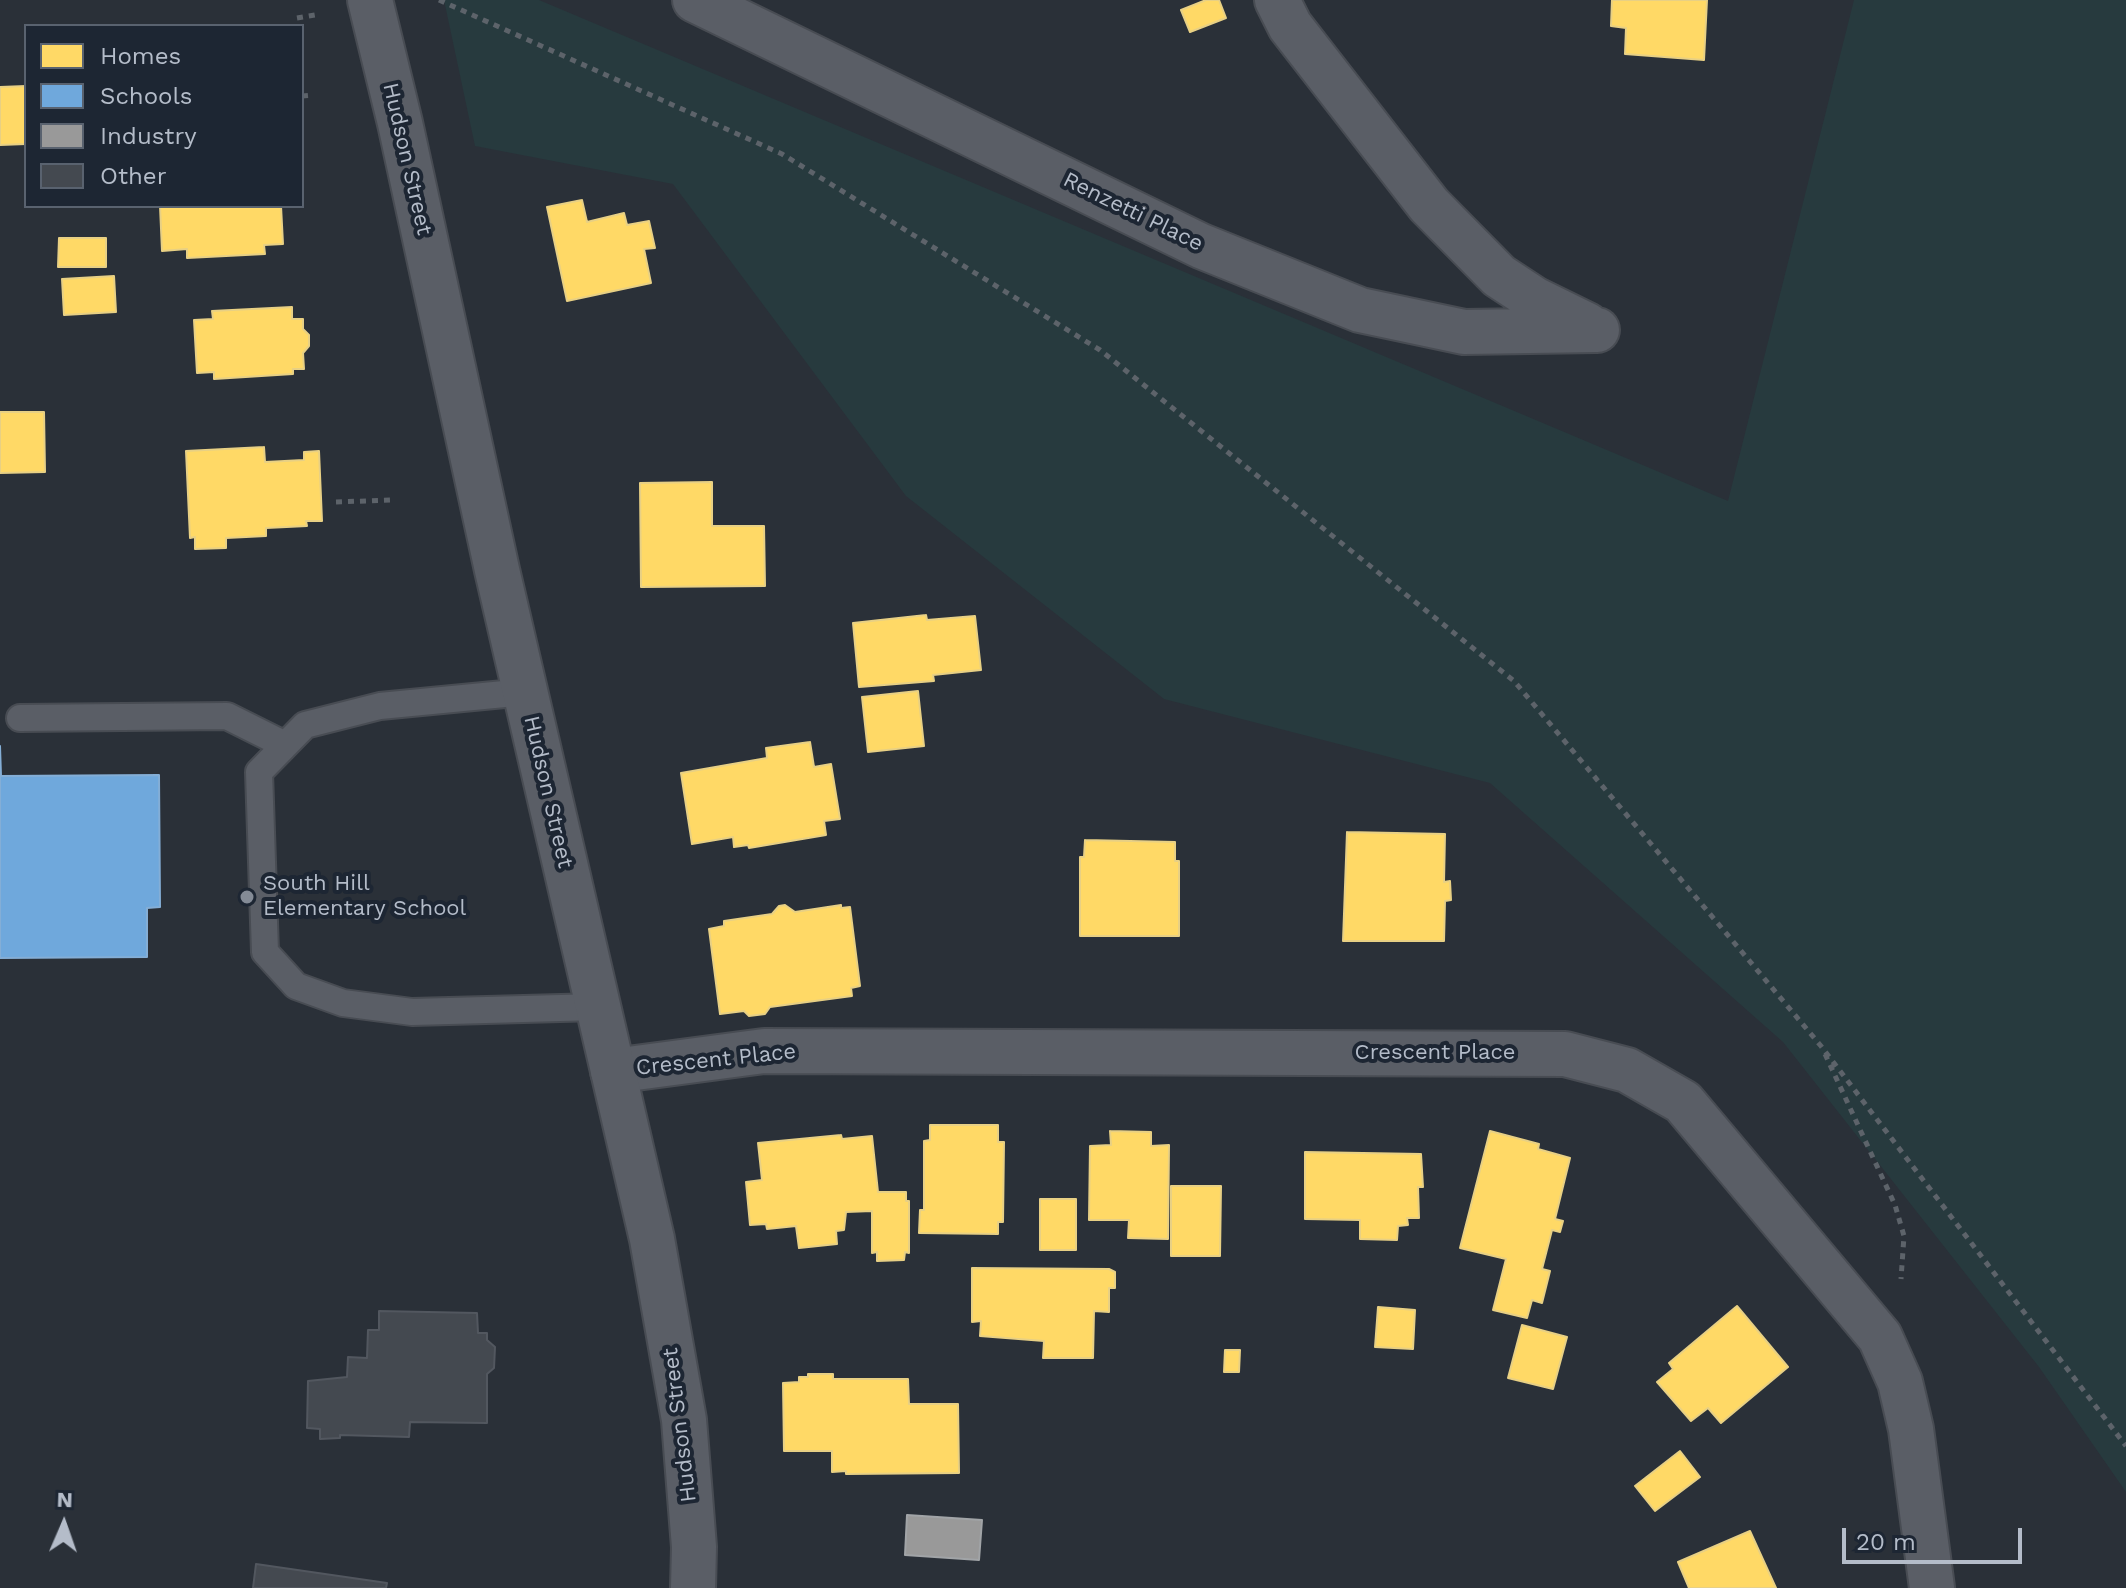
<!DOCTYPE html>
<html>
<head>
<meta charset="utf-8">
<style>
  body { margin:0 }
  #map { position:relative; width:2126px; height:1588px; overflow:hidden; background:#2a3038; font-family:"Work Sans",sans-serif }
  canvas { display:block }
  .legend { position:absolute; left:24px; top:24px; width:280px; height:184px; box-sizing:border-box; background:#1d2633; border:2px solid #59626f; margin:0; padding:10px 14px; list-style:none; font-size:24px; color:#b4bcc9 }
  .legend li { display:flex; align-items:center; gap:16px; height:40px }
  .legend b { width:40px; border:2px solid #59626f }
  .north { position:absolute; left:24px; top:1484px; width:80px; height:80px; -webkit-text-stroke:6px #1d2633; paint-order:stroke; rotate:2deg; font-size:22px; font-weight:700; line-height:32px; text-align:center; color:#b4bcc9 }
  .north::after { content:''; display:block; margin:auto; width:28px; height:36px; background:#b4bcc9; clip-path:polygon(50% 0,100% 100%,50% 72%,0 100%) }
  .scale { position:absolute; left:1842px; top:1528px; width:180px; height:36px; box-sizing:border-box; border:4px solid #b4bcc9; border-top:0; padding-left:10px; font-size:24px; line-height:28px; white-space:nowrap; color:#b4bcc9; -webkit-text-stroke:6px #1d2633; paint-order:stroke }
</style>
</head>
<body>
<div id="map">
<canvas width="2126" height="1588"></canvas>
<ul class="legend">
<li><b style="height:22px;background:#ffd966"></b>Homes</li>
<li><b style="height:22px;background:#6fa8dc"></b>Schools</li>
<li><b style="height:22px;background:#999"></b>Industry</li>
<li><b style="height:22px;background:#444950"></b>Other</li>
</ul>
<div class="north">N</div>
<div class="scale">20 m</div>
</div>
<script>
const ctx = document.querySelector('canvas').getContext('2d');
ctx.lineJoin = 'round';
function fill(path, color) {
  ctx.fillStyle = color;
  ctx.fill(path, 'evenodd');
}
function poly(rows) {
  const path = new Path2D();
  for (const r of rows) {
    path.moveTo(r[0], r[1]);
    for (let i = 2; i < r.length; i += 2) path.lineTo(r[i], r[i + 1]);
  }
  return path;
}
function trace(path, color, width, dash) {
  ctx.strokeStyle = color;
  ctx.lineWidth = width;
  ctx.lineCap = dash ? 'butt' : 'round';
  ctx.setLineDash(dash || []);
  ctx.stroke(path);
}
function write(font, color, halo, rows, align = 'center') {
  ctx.font = font + ' "Work Sans",sans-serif';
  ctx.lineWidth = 8;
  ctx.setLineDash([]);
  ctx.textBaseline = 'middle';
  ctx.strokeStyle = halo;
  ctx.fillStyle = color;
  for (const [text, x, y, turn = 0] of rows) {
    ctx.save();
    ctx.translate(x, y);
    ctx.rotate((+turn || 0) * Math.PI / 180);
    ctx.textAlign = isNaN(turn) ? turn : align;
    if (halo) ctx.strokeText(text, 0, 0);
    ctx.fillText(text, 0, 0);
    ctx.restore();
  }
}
const green = poly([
  [444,0,539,0,1728,501,1854,0,2126,0,2126,1492,2039,1367,1783,1042,1490,783,1164,699,906,496,673,184,475,146]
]);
const homes = poly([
  [1206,0,1219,0,1226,18,1190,32,1181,10,1206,0],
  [1612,0,1707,0,1704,60,1625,54,1626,28,1611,26,1612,0],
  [26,86,26,144,0,145,0,87,26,86],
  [582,200,587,222,624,213,627,225,649,221,655,248,644,249,651,283,567,301,547,207,582,200],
  [160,206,281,206,283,244,264,245,265,254,187,258,187,249,162,251,160,206],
  [59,238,106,238,106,267,58,267,59,238],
  [114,276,116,312,64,315,62,279,114,276],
  [292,307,292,319,303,319,303,329,309,335,309,346,303,353,304,369,293,369,293,374,214,379,214,372,197,373,194,320,213,319,212,311,292,307],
  [0,412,44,412,45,472,0,473,0,412],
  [264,447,265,462,304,460,304,452,319,451,322,521,306,521,307,526,266,528,266,536,226,538,226,548,195,549,195,537,190,538,186,451,264,447],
  [712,482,712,526,764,526,765,586,641,587,640,483,712,482],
  [926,615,927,620,975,616,981,670,933,675,934,681,859,687,853,623,926,615],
  [918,691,924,746,868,752,862,697,918,691],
  [810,742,814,767,831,764,840,819,824,821,826,835,749,848,748,845,734,847,733,837,692,844,681,773,767,758,766,748,810,742],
  [1347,832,1445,834,1444,882,1450,881,1451,900,1445,901,1444,941,1343,941,1347,832],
  [1085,840,1175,842,1175,861,1179,861,1179,936,1080,936,1080,857,1084,857,1085,840],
  [785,905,795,912,841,905,841,908,850,907,860,986,851,988,852,996,770,1007,765,1014,749,1016,744,1011,720,1014,709,929,724,926,724,921,772,914,779,906,785,905],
  [930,1125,998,1125,998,1142,1004,1142,1003,1222,998,1222,998,1234,919,1233,920,1210,924,1210,924,1141,930,1140,930,1125],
  [1110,1131,1151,1132,1151,1146,1169,1145,1168,1239,1128,1238,1129,1220,1089,1220,1090,1146,1111,1145,1110,1131],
  [1490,1131,1539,1144,1538,1149,1570,1158,1555,1219,1563,1221,1560,1232,1552,1230,1542,1269,1550,1271,1542,1303,1532,1300,1527,1318,1493,1310,1506,1259,1460,1248,1490,1131],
  [841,1135,842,1139,872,1136,878,1192,906,1192,906,1201,909,1201,909,1253,905,1252,904,1260,877,1261,877,1252,872,1253,872,1211,846,1212,844,1230,836,1231,837,1244,799,1248,796,1226,767,1229,766,1224,750,1225,746,1182,762,1180,758,1143,841,1135],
  [1305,1152,1421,1154,1423,1187,1418,1187,1419,1218,1407,1218,1408,1225,1398,1226,1397,1240,1360,1239,1360,1220,1305,1219,1305,1152],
  [1171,1186,1221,1186,1220,1256,1171,1256,1171,1186],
  [1040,1199,1076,1199,1076,1250,1040,1250,1040,1199],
  [972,1268,1109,1269,1115,1272,1115,1288,1109,1288,1109,1312,1094,1311,1093,1358,1043,1358,1044,1341,980,1336,981,1321,972,1322,972,1268],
  [1737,1306,1788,1367,1721,1423,1708,1408,1691,1421,1657,1382,1673,1369,1669,1363,1737,1306],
  [1378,1307,1415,1310,1413,1349,1375,1347,1378,1307],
  [1522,1325,1567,1337,1553,1389,1508,1378,1522,1325],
  [1225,1350,1240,1350,1239,1372,1224,1372,1225,1350],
  [808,1374,833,1374,833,1379,908,1379,909,1404,958,1404,959,1473,846,1474,846,1471,832,1472,832,1451,784,1451,783,1383,799,1382,799,1377,808,1377,808,1374],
  [1680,1451,1700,1477,1655,1511,1635,1486,1680,1451],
  [1750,1531,1776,1588,1689,1588,1678,1562,1750,1531]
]);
const schools = poly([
  [0,746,1,776,159,775,160,907,147,908,147,957,0,958,0,746]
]);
const industry = poly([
  [907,1515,982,1520,979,1560,905,1555,907,1515]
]);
const building = poly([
  [379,1311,477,1313,478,1333,487,1333,487,1340,495,1347,494,1368,487,1374,487,1423,410,1422,409,1437,340,1435,340,1438,320,1439,320,1429,307,1428,308,1381,347,1377,348,1357,367,1358,368,1330,379,1330,379,1311],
  [256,1564,387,1583,386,1588,253,1588,256,1564]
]);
const path = poly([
  [439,0,782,154,1100,350,1514,681,1821,1046,2126,1446],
  [297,18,320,14],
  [302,96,312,95],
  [336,502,391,500],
  [1825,1054,1895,1205,1904,1236,1901,1279]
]);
const service = poly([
  [525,692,380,706,305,725,259,772,265,952,296,986,343,1003,412,1012,598,1007],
  [20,718,227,716,285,745]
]);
const minor = poly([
  [695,0,1201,246,1360,310,1464,332,1597,330],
  [1277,0,1290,26,1429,205,1499,276,1534,299,1587,325],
  [613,1071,764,1051,1565,1054,1627,1070,1683,1102,1880,1337,1900,1382,1911,1429,1932,1588]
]);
const tertiary = poly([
  [370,0,400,123,497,570,652,1239,684,1420,694,1547,693,1588]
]);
const markers = [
  [247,897,8,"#848b96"]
];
const streetNames = [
  ["Hudson Street",407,159,77],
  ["Renzetti Place",1133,212,26],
  ["Hudson Street",548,792,77],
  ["Crescent Place",1435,1053],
  ["Crescent Place",716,1060,-6],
  ["Hudson Street",680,1425,-97]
];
const poiNames = [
  ["South Hill",263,884],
  ["Elementary School",263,909]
];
fill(green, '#273a3e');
fill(homes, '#ffd966');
trace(homes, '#e8d084', 2);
fill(schools, '#6fa8dc');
trace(schools, '#84aed6', 2);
fill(industry, '#999');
trace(industry, '#a1a4a7', 2);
fill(building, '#444950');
trace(building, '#52575f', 2);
trace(service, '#484c53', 30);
trace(minor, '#484c53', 48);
trace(tertiary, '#484c53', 48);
trace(path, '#5d636a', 5, [6, 6]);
trace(service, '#5a5e66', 26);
trace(minor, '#5a5e66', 44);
trace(tertiary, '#5a5e66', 44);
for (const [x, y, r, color] of markers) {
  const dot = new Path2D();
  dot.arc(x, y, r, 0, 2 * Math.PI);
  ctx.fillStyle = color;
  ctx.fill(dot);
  trace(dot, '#1d2633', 3);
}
write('22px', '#b4bcc9', '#1d2633', streetNames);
write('22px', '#b4bcc9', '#1d2633', poiNames, 'left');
</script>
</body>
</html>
